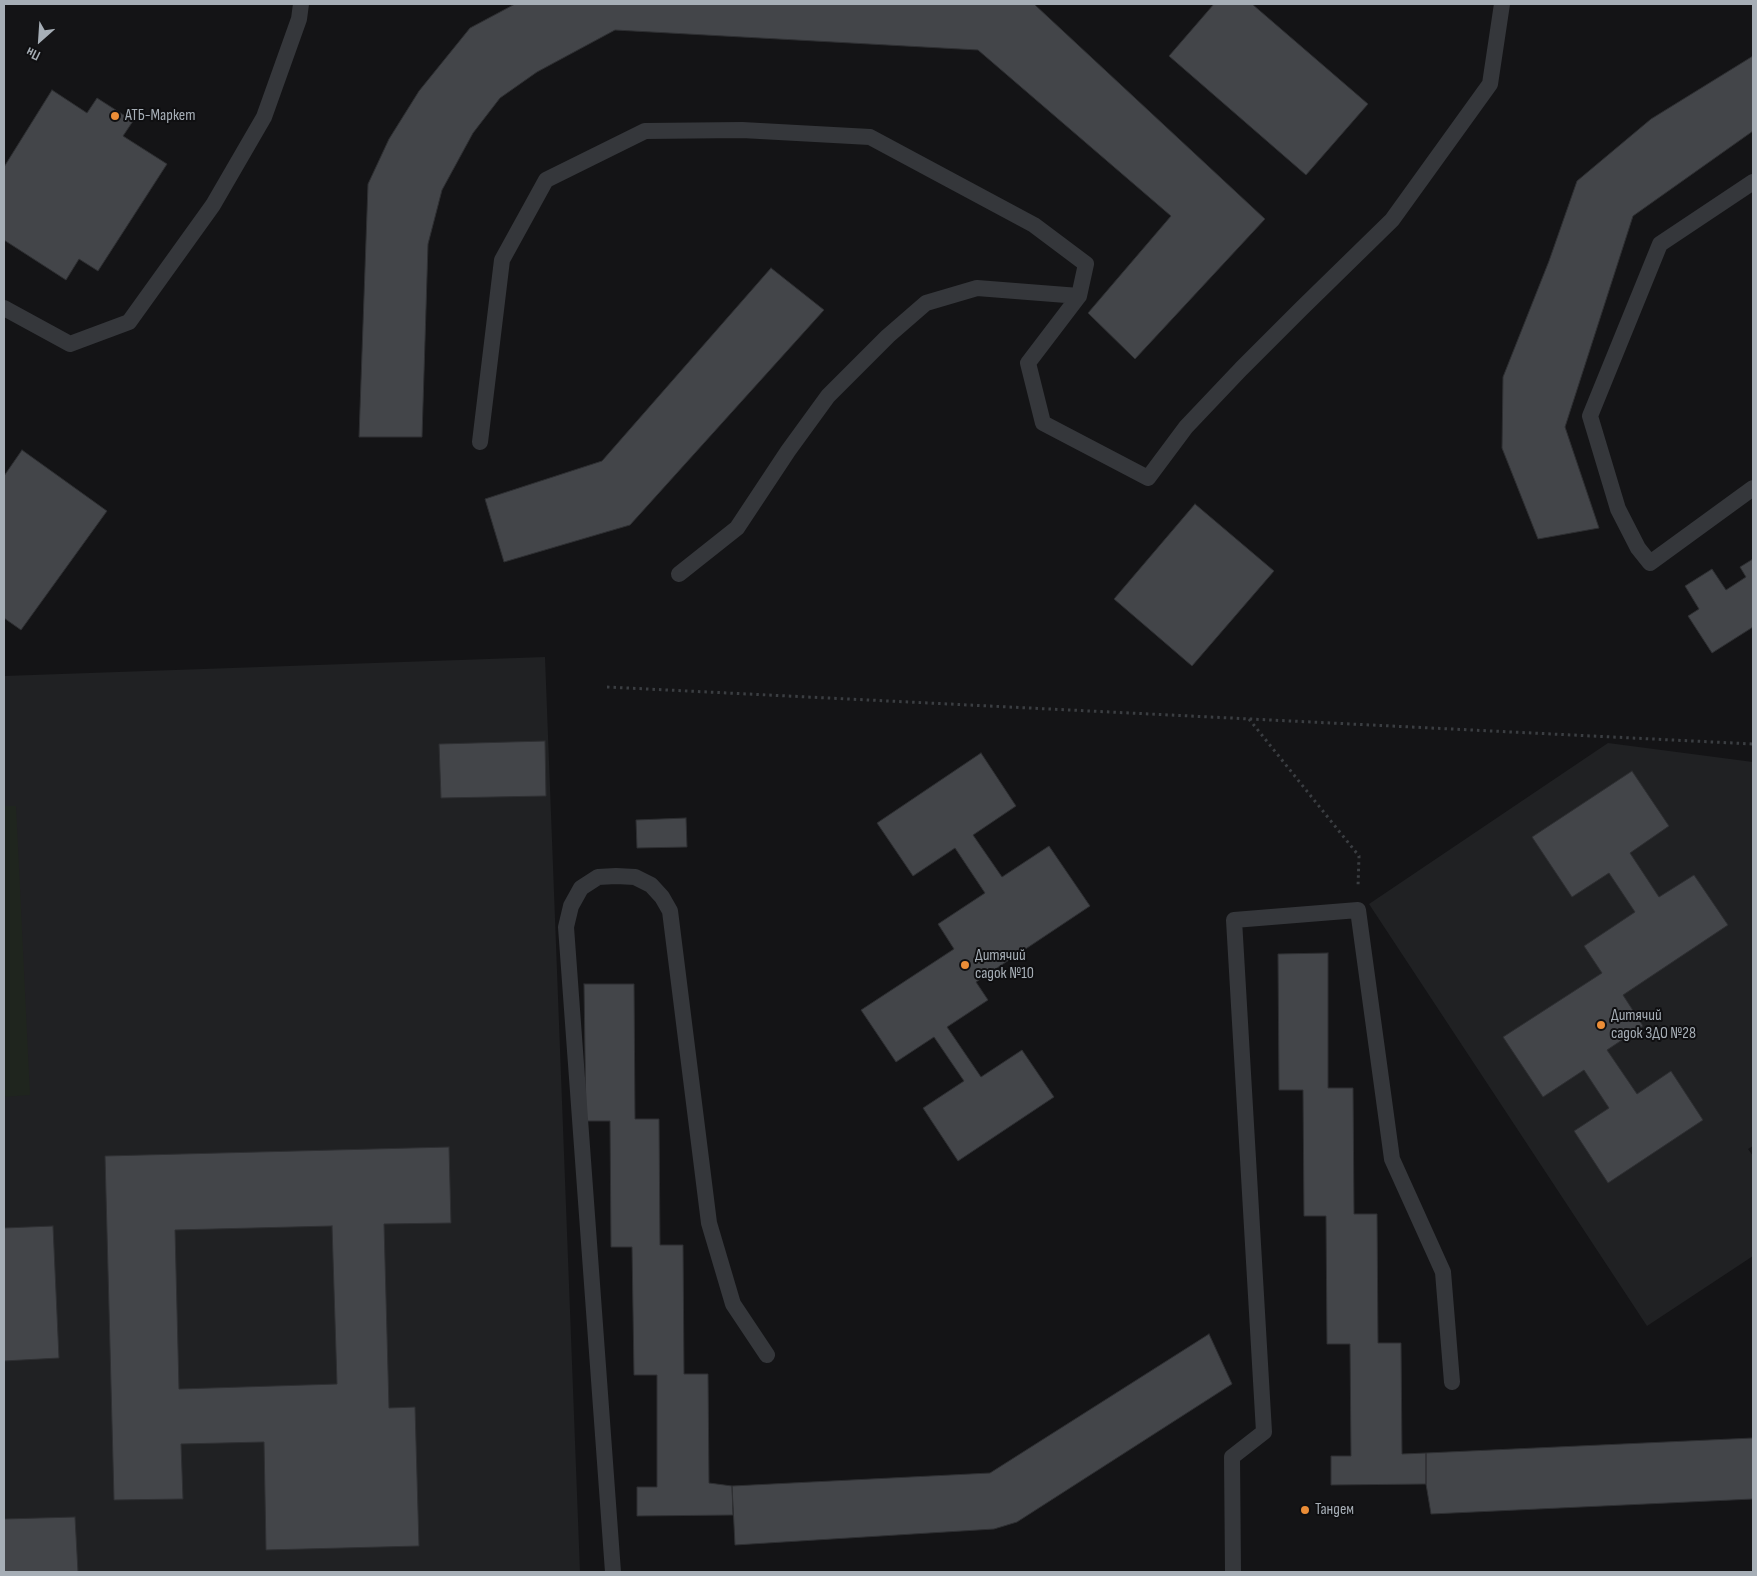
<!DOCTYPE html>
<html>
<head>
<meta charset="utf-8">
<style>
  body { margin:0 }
  #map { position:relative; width:1757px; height:1576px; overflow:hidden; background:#141416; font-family:"Sofia Sans Condensed",sans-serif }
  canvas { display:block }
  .frame { position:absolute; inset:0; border:5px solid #a6aeb6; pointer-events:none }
  .north { position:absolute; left:15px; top:15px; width:50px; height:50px; -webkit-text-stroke:4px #0f0f11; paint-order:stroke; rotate:206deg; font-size:14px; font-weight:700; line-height:20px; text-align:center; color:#a6aeb6 }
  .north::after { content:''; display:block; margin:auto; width:18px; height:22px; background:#a6aeb6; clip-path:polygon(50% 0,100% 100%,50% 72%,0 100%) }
</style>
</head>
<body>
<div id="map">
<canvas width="1757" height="1576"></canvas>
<div class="frame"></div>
<div class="north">Пн</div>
</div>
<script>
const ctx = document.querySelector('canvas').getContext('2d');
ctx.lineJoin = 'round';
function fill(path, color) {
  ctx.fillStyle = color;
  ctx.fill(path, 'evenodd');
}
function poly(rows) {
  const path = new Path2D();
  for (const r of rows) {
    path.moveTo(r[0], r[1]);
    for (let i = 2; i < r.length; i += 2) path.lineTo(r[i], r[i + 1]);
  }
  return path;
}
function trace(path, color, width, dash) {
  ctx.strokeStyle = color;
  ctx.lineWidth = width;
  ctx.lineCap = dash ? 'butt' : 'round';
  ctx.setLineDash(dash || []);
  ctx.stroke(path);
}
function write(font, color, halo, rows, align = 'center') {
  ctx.font = font + ' "Sofia Sans Condensed",sans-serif';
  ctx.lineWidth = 4;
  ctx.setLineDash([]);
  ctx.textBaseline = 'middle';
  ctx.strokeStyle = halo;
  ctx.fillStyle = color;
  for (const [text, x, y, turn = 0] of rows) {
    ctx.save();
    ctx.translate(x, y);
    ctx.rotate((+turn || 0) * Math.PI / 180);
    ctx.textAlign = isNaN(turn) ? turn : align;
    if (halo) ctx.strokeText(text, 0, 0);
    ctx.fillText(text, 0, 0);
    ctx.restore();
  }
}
const built = poly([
  [545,657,580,1572,4,1572,4,676],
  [1608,743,1753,762,1753,1146,1748,1149,1753,1156,1753,1256,1647,1326,1369,904]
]);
const green = poly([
  [4,806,16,806,30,1095,4,1097]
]);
const building = poly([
  [515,4,1034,4,1265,219,1135,359,1088,313,1171,216,978,50,615,30,537,72,500,98,473,133,442,190,428,244,422,437,359,437,368,184,389,139,419,91,470,28,515,4],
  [1214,4,1252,4,1368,104,1306,175,1169,56,1214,4],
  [1753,56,1753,131,1633,216,1565,427,1599,528,1538,539,1502,448,1503,377,1549,261,1577,181,1651,119,1753,56],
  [52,90,87,113,97,98,133,121,123,136,167,164,98,271,79,259,66,280,4,240,4,167,52,90],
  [771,268,824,310,630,525,504,562,485,499,602,461,771,268],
  [22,450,107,511,21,630,4,618,4,476,22,450],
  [1195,504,1274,571,1192,666,1114,599,1195,504],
  [1753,559,1753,628,1753,627,1712,653,1688,616,1699,609,1685,586,1712,569,1726,590,1746,577,1740,567,1753,559],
  [545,741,546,796,441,798,439,744,545,741],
  [981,753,1016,806,973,835,1002,877,1049,846,1090,906,976,982,988,1000,947,1027,981,1077,1022,1050,1054,1097,958,1161,923,1108,964,1081,934,1037,896,1062,861,1010,954,949,938,924,985,893,955,848,913,876,877,823,981,753],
  [1632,771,1669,826,1630,853,1659,897,1694,875,1728,925,1623,995,1643,1026,1607,1050,1637,1094,1671,1071,1703,1120,1608,1183,1574,1131,1609,1108,1584,1070,1543,1097,1503,1037,1602,973,1584,946,1635,912,1609,873,1572,897,1532,837,1632,771],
  [686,818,687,847,637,848,636,820,686,818],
  [1328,953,1328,1088,1353,1088,1354,1214,1377,1214,1378,1343,1401,1343,1402,1454,1426,1453,1426,1484,1331,1485,1331,1456,1351,1456,1350,1344,1327,1344,1326,1216,1304,1216,1303,1090,1279,1090,1278,954,1328,953],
  [584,984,634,984,635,1119,659,1119,660,1245,683,1245,684,1374,708,1374,709,1483,732,1486,733,1515,637,1516,637,1487,657,1487,657,1375,634,1375,632,1247,611,1247,610,1121,586,1121,584,984],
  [449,1147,451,1223,384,1224,389,1408,415,1407,419,1546,266,1550,264,1442,181,1444,183,1499,114,1500,105,1156,449,1147],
  [332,1226,337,1384,179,1389,175,1230,332,1226],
  [53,1226,59,1358,4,1361,4,1228,53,1226],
  [1209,1334,1232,1384,1017,1522,994,1529,735,1545,732,1486,990,1473,1209,1334],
  [1753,1438,1753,1499,1431,1514,1426,1484,1426,1453,1753,1438],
  [75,1517,78,1572,4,1572,4,1519,75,1517]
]);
const path = poly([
  [607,687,1753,744],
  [1249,719,1359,856,1358,887]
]);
const service = poly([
  [1753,182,1660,244,1590,416,1618,509,1638,548,1650,563,1753,488],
  [4,308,70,344,129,322,213,205,264,117,299,19,301,4],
  [480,442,502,260,546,180,645,131,742,130,870,137,1034,225,1086,264,1079,296,1028,363,1043,423,1148,478,1186,427,1241,369,1302,308,1392,220,1490,84,1502,4],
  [679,574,737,528,788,451,828,396,888,336,926,303,977,288,1079,296],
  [613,1572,566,927,571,906,581,888,598,877,616,876,635,877,651,885,662,897,670,911,709,1223,733,1304,767,1355],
  [1233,1572,1232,1457,1264,1432,1234,920,1358,910,1392,1159,1443,1272,1452,1382]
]);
const markers = [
  [115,116,5,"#eb8d37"],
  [965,965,5,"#eb8d37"],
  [1601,1025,5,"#eb8d37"],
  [1305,1510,5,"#eb8d37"]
];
const poiNames = [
  ["АТБ-Маркет",125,116],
  ["Дитячий",975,956],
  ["садок №10",975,974],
  ["Дитячий",1611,1016],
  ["садок ЗДО №28",1611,1034],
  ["Тандем",1315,1510]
];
fill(built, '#202123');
fill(green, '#1f251e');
fill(building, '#434549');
trace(building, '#2e2f32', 1);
trace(path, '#3b3e42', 3, [2.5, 4]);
trace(service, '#35373b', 16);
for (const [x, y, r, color] of markers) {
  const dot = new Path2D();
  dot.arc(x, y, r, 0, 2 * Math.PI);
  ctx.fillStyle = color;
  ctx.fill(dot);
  trace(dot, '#0f0f11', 2);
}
write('16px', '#a6aeb6', '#0f0f11', poiNames, 'left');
</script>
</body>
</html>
